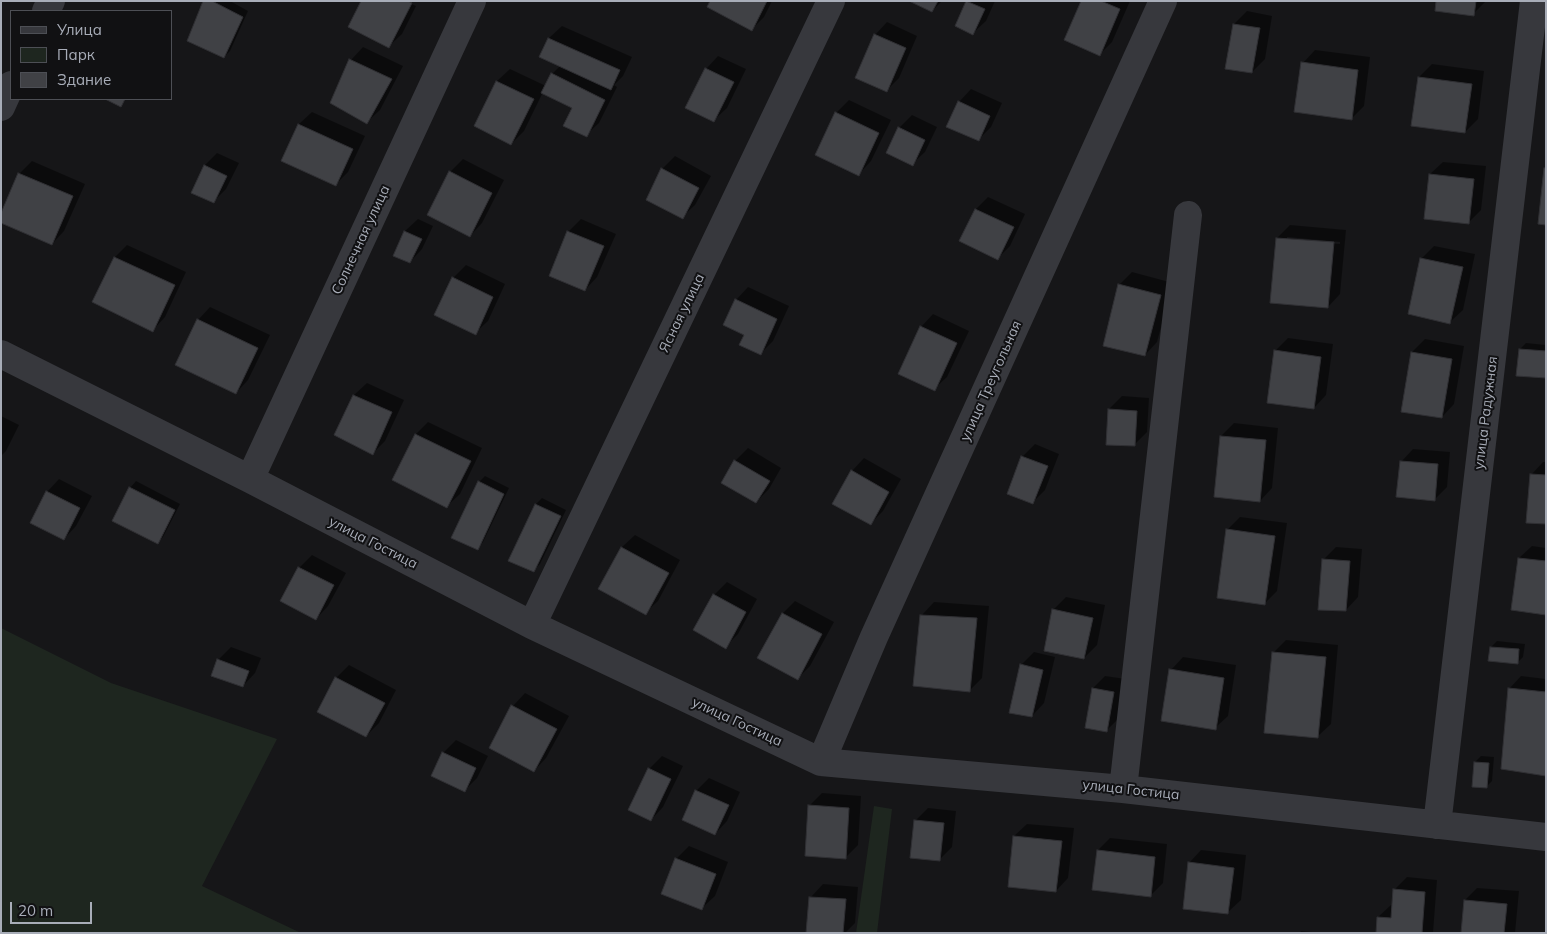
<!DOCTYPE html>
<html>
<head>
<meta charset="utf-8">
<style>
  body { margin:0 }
  #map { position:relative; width:1547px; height:934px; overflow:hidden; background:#161618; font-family:Mulish,sans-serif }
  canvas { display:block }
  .frame { position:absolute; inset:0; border:2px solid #a8adb8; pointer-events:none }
  .legend { position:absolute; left:10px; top:10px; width:162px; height:90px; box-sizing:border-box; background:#111113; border:1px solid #4d4f55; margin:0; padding:6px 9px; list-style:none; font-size:15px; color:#a8adb8 }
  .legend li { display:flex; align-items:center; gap:10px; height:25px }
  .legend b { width:25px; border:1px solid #4d4f55 }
  .scale { position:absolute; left:10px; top:902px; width:82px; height:22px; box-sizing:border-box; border:2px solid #a8adb8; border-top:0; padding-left:6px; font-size:15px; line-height:18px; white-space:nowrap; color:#a8adb8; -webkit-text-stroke:4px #111113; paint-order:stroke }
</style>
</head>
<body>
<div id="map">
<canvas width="1547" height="934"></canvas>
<div class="frame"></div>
<ul class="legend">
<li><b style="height:6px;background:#37383d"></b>Улица</li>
<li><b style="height:14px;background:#1e261f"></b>Парк</li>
<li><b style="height:14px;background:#404145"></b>Здание</li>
</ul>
<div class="scale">20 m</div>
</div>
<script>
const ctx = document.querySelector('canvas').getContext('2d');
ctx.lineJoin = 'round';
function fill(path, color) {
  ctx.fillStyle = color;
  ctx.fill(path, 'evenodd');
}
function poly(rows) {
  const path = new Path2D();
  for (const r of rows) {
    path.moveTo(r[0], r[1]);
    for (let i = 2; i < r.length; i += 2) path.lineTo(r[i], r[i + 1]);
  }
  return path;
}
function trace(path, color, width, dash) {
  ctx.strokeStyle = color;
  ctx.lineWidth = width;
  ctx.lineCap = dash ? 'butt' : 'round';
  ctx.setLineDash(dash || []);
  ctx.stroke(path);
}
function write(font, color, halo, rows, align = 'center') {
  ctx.font = font + ' Mulish,sans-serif';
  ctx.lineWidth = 4;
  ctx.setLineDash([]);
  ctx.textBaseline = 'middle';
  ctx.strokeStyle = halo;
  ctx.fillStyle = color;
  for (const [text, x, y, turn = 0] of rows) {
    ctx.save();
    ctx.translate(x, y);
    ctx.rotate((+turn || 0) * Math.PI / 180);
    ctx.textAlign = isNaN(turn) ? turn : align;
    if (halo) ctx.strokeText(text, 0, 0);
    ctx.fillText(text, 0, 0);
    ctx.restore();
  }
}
const green = poly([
  [1,628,111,683,277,739,202,886,301,933,1,933],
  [874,806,892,809,877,933,856,933]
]);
const shadow = poly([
  [205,1,230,1,248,11,230,51,224,57],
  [405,1,416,6,402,34,389,46],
  [711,1,772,1,764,17,751,30],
  [912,1,942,1,932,11],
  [968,1,995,1,986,21,973,33,956,26],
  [1082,1,1130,1,1112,42,1100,54],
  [1437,1,1486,1,1473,14],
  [1247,11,1272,16,1265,59,1252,72,1226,68,1234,24],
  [887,22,917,36,899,78,886,91,875,35],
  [562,26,632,57,623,76,614,85,617,87,599,123,586,135,573,107,543,92,524,131,511,144,475,126,497,81,510,69,546,86,552,74,561,65,541,57,549,38],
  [363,47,403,66,380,110,367,122,351,60],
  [1315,50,1370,57,1364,106,1351,119,1303,63],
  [718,56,746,69,727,108,714,120,706,69],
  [1432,64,1484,71,1478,119,1465,132,1413,125,1419,77],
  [971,89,1002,103,991,127,978,140,959,102],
  [849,100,891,120,871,161,859,174,836,113],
  [312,112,365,136,348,172,335,185,283,161,299,124],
  [912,115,937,127,925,152,912,164,887,152,899,128],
  [217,153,239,163,226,189,213,202,205,165],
  [675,156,711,176,695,205,682,217,662,169],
  [463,159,504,180,482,223,470,236,450,172],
  [32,161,85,184,64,231,52,244,19,174],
  [1443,162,1486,166,1481,210,1468,223,1430,174],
  [988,197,1025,214,1010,246,998,258,961,241,976,209],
  [418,219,433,226,422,249,410,262,394,255,405,231],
  [581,219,616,234,597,277,585,290,568,232],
  [1290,225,1346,230,1340,294,1328,307,1277,238],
  [1287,237,1340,242,1340,244,1287,240],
  [127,245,186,272,165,317,153,330,115,257],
  [1434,246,1475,254,1463,310,1450,322,1422,258],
  [466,265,505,284,488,321,475,333,453,278],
  [1132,272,1173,283,1157,342,1145,355,1119,285],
  [748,287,789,306,773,341,760,354,746,334,736,300],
  [210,307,270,335,248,380,236,393,198,320],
  [933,314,969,331,947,377,934,389,921,327],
  [1288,338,1333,344,1326,395,1314,408,1275,351],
  [1425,339,1464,346,1454,404,1442,417,1402,411,1412,352],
  [1526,343,1546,345,1546,377,1520,349],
  [367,383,404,400,385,441,373,453,335,435,354,395],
  [1122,396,1149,398,1147,432,1134,445,1107,444,1109,409],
  [1,416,19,425,6,451,1,456],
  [428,422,482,448,460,494,447,506,393,480,416,434],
  [1234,423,1278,428,1272,488,1260,501,1221,436],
  [1035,444,1059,454,1045,490,1033,502,1022,457],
  [748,448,781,468,769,489,756,502,735,461],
  [1413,449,1450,452,1447,487,1434,500,1401,462],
  [864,458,901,479,883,511,870,524,852,471],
  [1543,462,1546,462,1546,523,1531,475],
  [485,476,509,488,483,542,477,548,479,482],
  [59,479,92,496,76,526,64,539,47,492],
  [136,481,180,504,163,537,157,543,113,520,130,488],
  [542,498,566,510,540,564,534,570,510,560,536,504],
  [1240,517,1287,523,1277,591,1264,604,1228,529],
  [635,535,680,560,658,601,645,613,600,588,622,547],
  [1532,546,1546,548,1546,614,1519,558],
  [1336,547,1362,549,1358,597,1346,610,1323,560],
  [312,555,346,573,328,606,316,619,282,601,299,568],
  [727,582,757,599,738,634,725,647,714,595],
  [1066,597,1105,605,1097,645,1084,658,1053,610],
  [795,601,834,622,810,666,798,678,783,613],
  [934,602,989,606,982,678,970,690,922,615],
  [1286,640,1338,645,1331,724,1318,736,1273,653],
  [1497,641,1525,644,1523,657,1517,663,1491,647],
  [231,647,261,658,255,673,243,686,218,660],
  [1034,652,1055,657,1044,703,1032,716,1021,665],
  [1183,657,1236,665,1228,716,1215,728,1171,670],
  [349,665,396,690,379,723,366,736,336,678],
  [1105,676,1126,679,1119,718,1107,730,1093,688],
  [1521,676,1546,679,1546,775,1509,689],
  [525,693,569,716,546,758,534,771,490,748,513,706],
  [456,740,488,756,477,778,464,791,443,753],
  [662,756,683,766,663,807,651,820,649,769],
  [1481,756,1494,757,1492,781,1486,787,1475,762],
  [709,778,740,792,727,821,715,834,696,791],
  [822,793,861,796,858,845,845,858,809,806],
  [928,808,956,811,952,847,939,860,915,821],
  [1027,824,1074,828,1068,878,1056,891,1014,836],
  [1110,838,1167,844,1163,883,1150,896,1098,850],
  [689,846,728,862,715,896,702,908,676,859],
  [1201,850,1246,855,1241,900,1228,912,1189,863],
  [1407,877,1437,880,1433,933,1377,933,1378,917,1391,905,1393,905,1394,890],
  [823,884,858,887,855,923,845,933,807,933,811,897],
  [1477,888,1519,891,1515,933,1462,933,1465,900],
  [1301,931,1322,933,1300,933]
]);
const building = poly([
  [203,1,212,1,243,17,224,58,187,41,203,1],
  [361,1,408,1,412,3,389,48,348,27,361,1],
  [710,1,767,1,752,31,707,7,710,1],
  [909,1,938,1,932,12,909,1],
  [966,1,985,9,973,35,955,26,966,1],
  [1081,1,1101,1,1120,9,1100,56,1064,40,1081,1],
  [1436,1,1476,1,1474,16,1435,11,1436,1],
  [1233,24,1260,28,1252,73,1225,69,1233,24],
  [874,34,906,48,887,92,855,78,874,34],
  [548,38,620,70,611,90,539,57,548,38],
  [349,59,392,79,367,124,330,103,349,59],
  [1301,62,1358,70,1352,120,1294,112,1301,62],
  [705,68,734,82,714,122,685,108,705,68],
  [551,73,605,100,587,137,563,126,572,108,541,93,551,73],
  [1418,77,1472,84,1465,133,1411,126,1418,77],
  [496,81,534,99,511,145,474,126,496,81],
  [105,99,125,99,121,107,105,99],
  [958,101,990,116,979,141,946,127,958,101],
  [835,112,879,133,859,176,815,155,835,112],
  [298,124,353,149,336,186,281,161,298,124],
  [898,127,925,140,913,166,886,153,898,127],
  [204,165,227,176,214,203,191,193,204,165],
  [661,168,699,188,683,219,646,200,661,168],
  [1544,168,1546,168,1546,225,1538,224,1544,168],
  [449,171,492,193,470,237,427,215,449,171],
  [18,173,73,196,52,245,1,223,1,213,18,173],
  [1429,174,1474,179,1469,224,1424,219,1429,174],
  [975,209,1014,227,998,260,959,241,975,209],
  [404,231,422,239,410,263,393,256,404,231],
  [567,231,604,246,585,291,549,276,567,231],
  [1276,238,1334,242,1328,308,1270,303,1276,238],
  [114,257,175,285,153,332,92,302,114,257],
  [1420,258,1463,267,1450,324,1408,314,1420,258],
  [452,277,493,297,476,335,434,315,452,277],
  [1118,284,1161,295,1145,356,1103,346,1118,284],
  [735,299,777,319,761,355,739,345,744,335,723,325,735,299],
  [197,319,258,348,236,394,175,365,197,319],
  [920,326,957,343,935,391,898,374,920,326],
  [1519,349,1546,351,1546,378,1516,376,1519,349],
  [1274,350,1321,357,1314,409,1267,403,1274,350],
  [1411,352,1452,359,1442,418,1401,412,1411,352],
  [353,395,392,412,373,455,334,435,353,395],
  [1108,409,1137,411,1135,446,1106,445,1108,409],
  [415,434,471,461,447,508,392,480,415,434],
  [1220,436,1266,440,1260,502,1214,497,1220,436],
  [1021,456,1048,466,1033,504,1007,494,1021,456],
  [734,460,770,481,756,503,721,483,734,460],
  [1400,461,1438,464,1435,501,1396,497,1400,461],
  [851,470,889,492,871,525,832,504,851,470],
  [1530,474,1546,475,1546,524,1526,523,1530,474],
  [478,481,504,494,478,550,451,538,478,481],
  [129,487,175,510,158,544,112,521,129,487],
  [46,491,80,508,64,540,30,523,46,491],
  [535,504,561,516,534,572,508,561,535,504],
  [1226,529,1275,536,1265,605,1217,598,1226,529],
  [621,547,669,573,646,615,598,589,621,547],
  [1518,558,1546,561,1546,615,1511,610,1518,558],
  [1322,559,1350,561,1346,611,1318,610,1322,559],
  [298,567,334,585,316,620,280,601,298,567],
  [713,594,746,612,726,649,693,630,713,594],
  [1052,609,1093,618,1084,659,1044,651,1052,609],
  [782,613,822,634,798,680,757,658,782,613],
  [920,615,977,618,970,692,913,686,920,615],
  [1490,647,1519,649,1518,664,1488,661,1490,647],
  [1272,652,1326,657,1318,738,1264,733,1272,652],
  [217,659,249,671,243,687,211,676,217,659],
  [1020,664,1043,670,1032,717,1009,713,1020,664],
  [1169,669,1224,678,1216,730,1161,721,1169,669],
  [335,677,385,703,366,737,317,712,335,677],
  [1092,688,1114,692,1107,732,1085,728,1092,688],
  [1508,688,1546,692,1546,776,1501,769,1508,688],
  [511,705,557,729,534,772,489,748,511,705],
  [442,752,476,768,465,792,431,776,442,752],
  [1474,762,1489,763,1487,788,1472,787,1474,762],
  [648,768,671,779,651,821,628,810,648,768],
  [695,790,729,805,715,835,682,820,695,790],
  [808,805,849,808,846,859,805,856,808,805],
  [914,820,944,823,940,861,910,858,914,820],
  [1013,836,1062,841,1056,892,1008,887,1013,836],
  [1097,850,1155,857,1151,897,1092,890,1097,850],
  [675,858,716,874,702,910,661,894,675,858],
  [1188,862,1234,868,1228,914,1183,909,1188,862],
  [1393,889,1425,892,1422,933,1376,933,1377,917,1391,918,1393,889],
  [809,897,846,899,843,933,806,933,809,897],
  [1464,900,1507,904,1504,933,1461,933,1464,900]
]);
const minor = poly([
  [46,11,51,1],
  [1,107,11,85],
  [1,354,250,479,532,625,821,762,1123,789,1546,837],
  [250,479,472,1],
  [532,625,831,1],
  [821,762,874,637,1163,1],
  [1123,789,1188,215],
  [1437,825,1534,1]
]);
const streetNames = [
  ["Солнечная улица",361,240,-65],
  ["Ясная улица",682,313,-64],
  ["улица Треугольная",991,381,-66],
  ["улица Радужная",1486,413,-83],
  ["улица Гостица",373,543,27],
  ["улица Гостица",737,722,25],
  ["улица Гостица",1131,790,6]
];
fill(green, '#1e261f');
fill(shadow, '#0007');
fill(building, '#404145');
trace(building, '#303034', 1);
trace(minor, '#37383d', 28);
write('14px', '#a8adb8', '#111113', streetNames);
</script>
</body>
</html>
